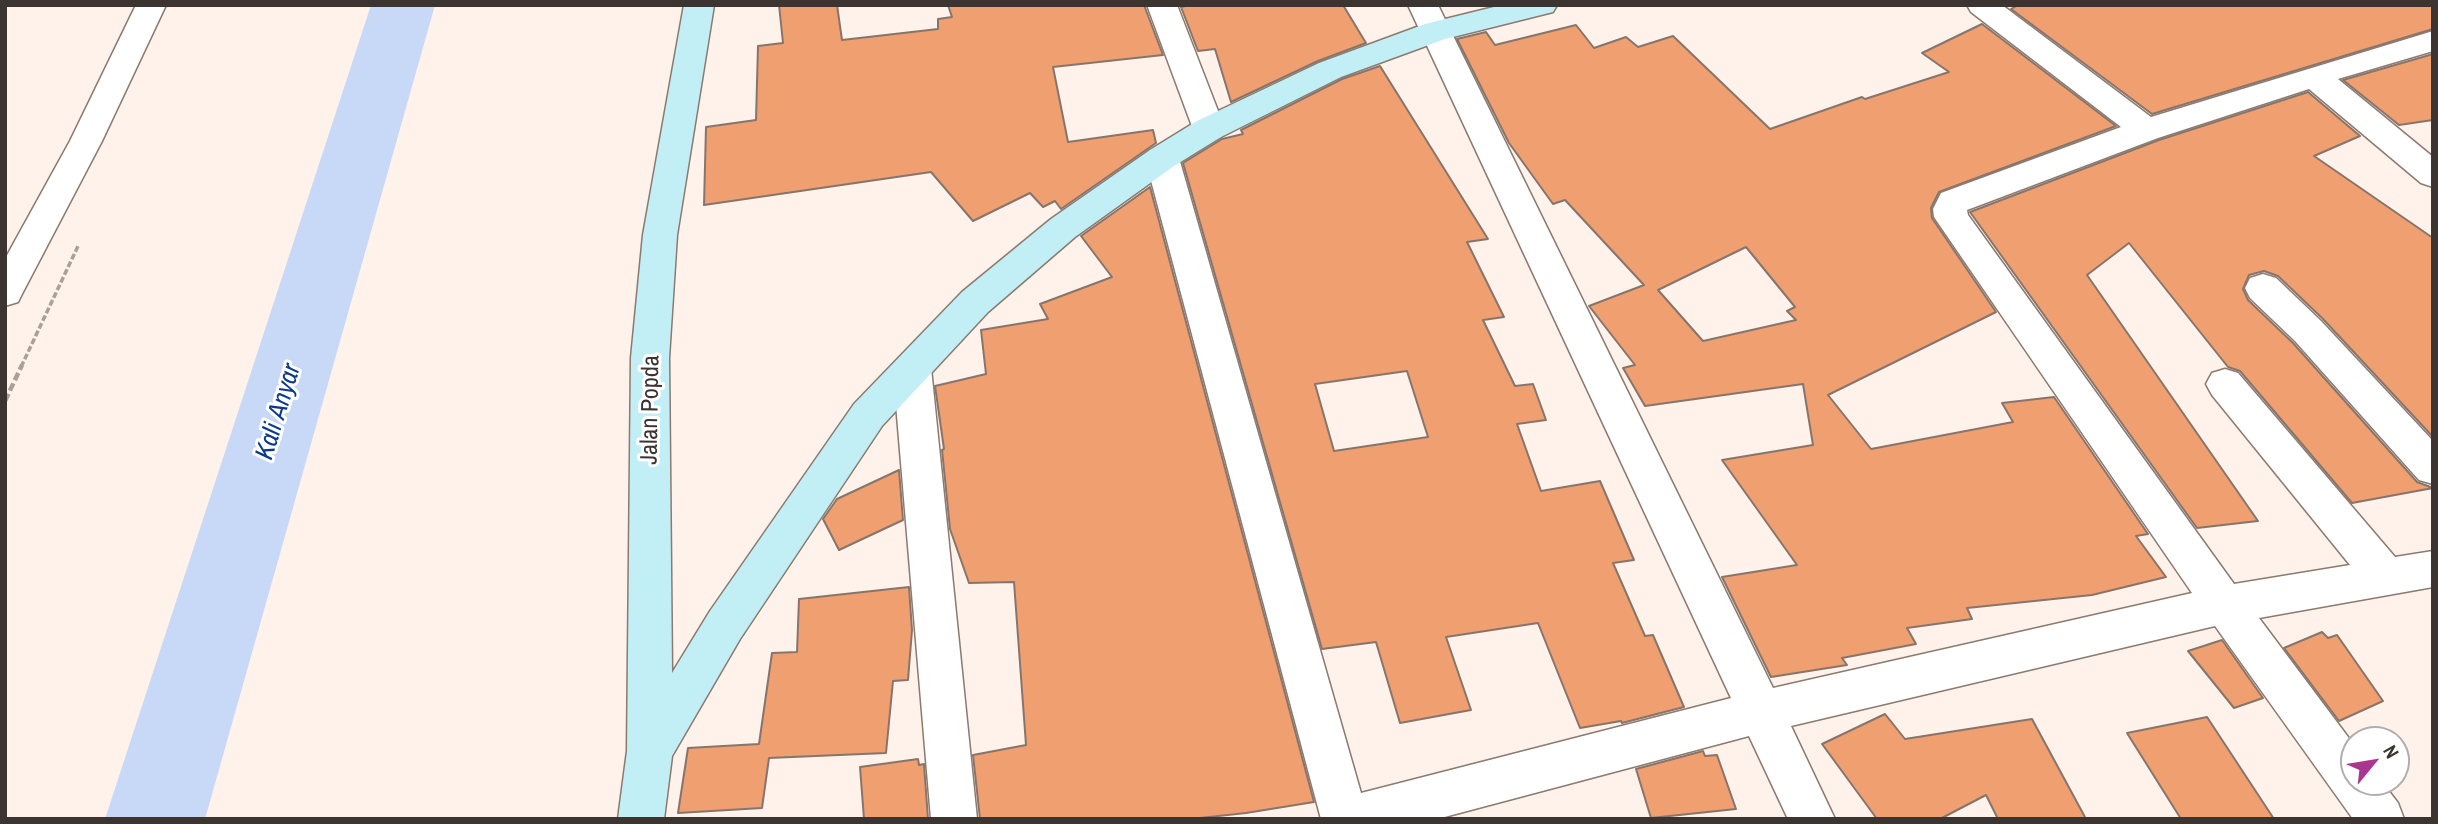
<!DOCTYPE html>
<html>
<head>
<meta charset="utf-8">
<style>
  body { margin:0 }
  #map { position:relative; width:2438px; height:824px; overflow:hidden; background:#fef2eb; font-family:"Archivo Narrow",sans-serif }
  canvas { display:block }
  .frame { position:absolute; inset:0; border:7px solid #3c3430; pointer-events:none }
  .north { position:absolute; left:2340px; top:726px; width:70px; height:70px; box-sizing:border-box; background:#fff; border:2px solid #b1aeac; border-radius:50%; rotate:60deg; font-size:19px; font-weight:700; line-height:28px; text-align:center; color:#3c3430 }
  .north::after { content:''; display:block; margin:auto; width:24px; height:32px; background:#aa368f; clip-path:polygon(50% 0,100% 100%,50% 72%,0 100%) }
</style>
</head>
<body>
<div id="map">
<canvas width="2438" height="824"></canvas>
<div class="frame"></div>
<div class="north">N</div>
</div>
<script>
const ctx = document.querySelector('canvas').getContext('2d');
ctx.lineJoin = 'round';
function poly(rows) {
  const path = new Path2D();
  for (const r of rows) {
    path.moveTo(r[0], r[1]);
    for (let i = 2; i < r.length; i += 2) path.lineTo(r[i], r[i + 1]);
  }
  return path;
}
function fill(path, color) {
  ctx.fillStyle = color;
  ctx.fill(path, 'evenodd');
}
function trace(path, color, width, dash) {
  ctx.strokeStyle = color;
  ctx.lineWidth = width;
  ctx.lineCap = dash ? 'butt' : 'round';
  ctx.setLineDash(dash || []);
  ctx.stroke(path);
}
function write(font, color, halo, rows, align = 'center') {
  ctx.font = font + ' "Archivo Narrow",sans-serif';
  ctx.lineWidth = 6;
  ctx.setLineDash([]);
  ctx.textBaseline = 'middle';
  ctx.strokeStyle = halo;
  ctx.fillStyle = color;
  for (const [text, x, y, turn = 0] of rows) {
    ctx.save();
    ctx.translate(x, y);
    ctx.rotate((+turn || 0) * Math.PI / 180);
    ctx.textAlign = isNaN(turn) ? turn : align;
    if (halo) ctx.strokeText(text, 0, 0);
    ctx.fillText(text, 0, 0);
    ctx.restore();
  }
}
const river = poly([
  [371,5,435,5,205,819,105,819,371,5]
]);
const building = poly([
  [779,5,837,5,842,40,938,29,938,19,952,17,948,5,1144,5,1163,55,1053,67,1068,142,1153,130,1156,143,1061,209,1055,201,1043,207,1030,193,973,221,931,172,704,205,706,127,756,120,758,46,783,43,779,5],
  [1190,5,1343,5,1366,43,1318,61,1231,102,1215,49,1198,51,1181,7,1190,5],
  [2018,5,2433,5,2433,29,2152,114,2011,9,2018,5],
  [1982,24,2116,126,1939,192,1931,208,1932,218,1996,312,1828,395,1871,449,2013,422,2002,403,2054,397,2148,534,2136,536,2166,577,2092,595,1967,608,1972,619,1907,628,1916,644,1842,658,1847,665,1771,677,1722,577,1797,565,1722,460,1813,445,1803,384,1645,406,1623,368,1635,365,1589,306,1644,285,1565,200,1553,204,1509,143,1457,39,1486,32,1495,45,1576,25,1594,48,1626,37,1638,47,1673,36,1770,129,1862,97,1865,99,1949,72,1922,53,1982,24],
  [1746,247,1795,307,1787,311,1796,320,1703,341,1658,290,1746,247],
  [2433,54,2433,120,2399,125,2343,80,2433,54],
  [1380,66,1488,239,1467,242,1504,317,1483,320,1515,386,1533,384,1546,420,1517,424,1541,491,1600,481,1634,560,1613,563,1645,636,1653,635,1684,707,1622,723,1621,721,1580,728,1538,623,1446,637,1471,710,1400,723,1376,642,1322,649,1183,163,1222,139,1243,134,1241,130,1342,79,1380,66],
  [1407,371,1428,437,1334,451,1315,384,1407,371],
  [2308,92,2360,136,2314,156,2433,238,2433,437,2323,319,2278,276,2264,271,2249,275,2243,289,2248,300,2293,343,2417,482,2433,488,2352,503,2240,371,2228,367,2129,243,2087,275,2258,521,2197,528,1970,212,2159,140,2308,92],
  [1150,187,1314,802,1246,813,1191,819,980,819,973,755,1026,745,1014,582,969,583,950,529,942,450,944,449,935,386,986,374,981,330,1048,319,1040,304,1112,277,1081,236,1150,187],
  [899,470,903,520,839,550,823,519,837,499,899,470],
  [909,587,912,630,908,680,893,681,886,753,769,758,762,808,678,813,688,748,759,744,772,653,797,652,799,599,909,587],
  [2322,632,2328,638,2337,635,2383,701,2339,721,2284,648,2322,632],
  [2222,640,2263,698,2234,708,2188,651,2222,640],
  [1885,714,1905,739,2032,719,2086,819,1998,819,1986,795,1940,819,1877,819,1822,744,1885,714],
  [2207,717,2274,819,2181,819,2127,733,2207,717],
  [1703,751,1705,756,1717,755,1736,809,1651,818,1636,769,1703,751],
  [918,759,919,765,924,764,928,819,864,819,860,767,918,759]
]);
const pathFar1 = poly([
  [21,367,79,244]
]);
const path = poly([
  [5,401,22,365]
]);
const street = poly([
  [136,5,166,5,102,141,23,292,18,302,5,306,5,259,70,141,136,5],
  [1147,5,1177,5,1225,129,1221,137,1209,140,1197,137,1193,129,1147,5],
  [1408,5,1438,5,1773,688,2192,593,1934,217,1933,209,1941,193,2121,127,1971,12,1967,5,2002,5,2151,117,2433,31,2433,51,2338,79,2433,157,2433,187,2421,183,2309,89,2158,138,1967,210,1968,215,2234,584,2350,565,2212,395,2206,384,2212,373,2225,369,2238,373,2395,557,2433,551,2433,587,2259,618,2354,745,2354,782,2382,782,2398,803,2404,819,2353,819,2215,626,1791,726,1835,819,1788,819,1749,736,1437,819,1321,819,1145,158,1150,150,1162,146,1174,150,1179,158,1361,793,1731,698,1408,5],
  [2263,274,2276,278,2321,321,2433,441,2433,484,2419,480,2295,341,2250,298,2245,288,2250,278,2263,274],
  [912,353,925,358,931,368,977,819,931,819,893,368,899,358,912,353]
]);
const secondary = poly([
  [684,5,714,5,677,235,669,358,672,673,710,611,854,404,962,292,1051,219,1150,150,1197,121,1319,63,1425,24,1502,5,1557,5,1553,12,1445,39,1341,77,1221,137,1174,166,1075,237,988,312,882,426,740,639,672,756,664,819,618,819,627,751,631,358,643,235,684,5]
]);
const streetNames = [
  ["Jalan Popda",651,410,-89]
];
const waterNames = [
  ["Kali Anyar",279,412,-73]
];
fill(river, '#c8d9f7');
fill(building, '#ef9f70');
trace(building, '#87756b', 2);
trace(street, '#8b7a6f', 3);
trace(secondary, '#8b7a6f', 3);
trace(pathFar1, '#aaa09a', 3.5, [6, 2.5]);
trace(path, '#aaa09a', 4.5, [8, 3.5]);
fill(street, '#fff');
fill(secondary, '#c2eff6');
write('24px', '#3c3430', '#fff', streetNames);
write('italic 26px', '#0b3a8b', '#fff', waterNames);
</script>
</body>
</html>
